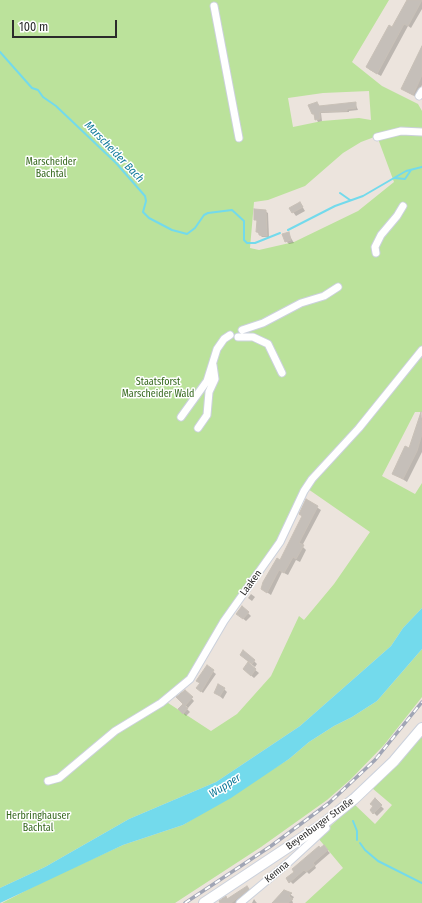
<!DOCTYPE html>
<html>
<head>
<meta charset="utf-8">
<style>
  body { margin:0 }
  #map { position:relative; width:422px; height:903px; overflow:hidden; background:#ece4dd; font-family:"Fira Sans Condensed",sans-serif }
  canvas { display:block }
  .scale { position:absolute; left:12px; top:20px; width:105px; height:18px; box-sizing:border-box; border:2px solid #2b2b2b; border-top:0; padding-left:5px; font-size:12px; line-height:14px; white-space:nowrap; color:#2b2b2b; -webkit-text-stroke:3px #fff; paint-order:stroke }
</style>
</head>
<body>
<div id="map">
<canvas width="422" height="903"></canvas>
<div class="scale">100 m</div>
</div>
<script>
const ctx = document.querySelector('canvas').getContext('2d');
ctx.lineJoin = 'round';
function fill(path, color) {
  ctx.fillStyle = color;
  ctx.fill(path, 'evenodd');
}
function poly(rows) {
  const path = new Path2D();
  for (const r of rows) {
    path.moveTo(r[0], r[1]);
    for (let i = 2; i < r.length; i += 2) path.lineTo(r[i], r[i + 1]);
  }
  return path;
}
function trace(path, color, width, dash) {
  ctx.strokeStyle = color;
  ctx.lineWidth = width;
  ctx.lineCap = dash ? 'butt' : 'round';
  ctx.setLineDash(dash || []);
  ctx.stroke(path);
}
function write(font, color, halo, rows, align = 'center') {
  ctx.font = font + ' "Fira Sans Condensed",sans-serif';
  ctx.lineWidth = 3;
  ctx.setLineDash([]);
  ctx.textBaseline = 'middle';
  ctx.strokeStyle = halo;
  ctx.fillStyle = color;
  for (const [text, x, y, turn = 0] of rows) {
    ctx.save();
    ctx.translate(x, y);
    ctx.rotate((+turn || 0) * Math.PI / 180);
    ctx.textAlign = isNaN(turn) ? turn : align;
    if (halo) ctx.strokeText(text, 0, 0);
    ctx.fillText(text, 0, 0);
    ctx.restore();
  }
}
const green = poly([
  [0,0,389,0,352,62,382,86,418,104,422,111,422,412,415,412,382,476,415,494,422,483,422,608,403,628,391,646,300,726,216,782,129,819,45,867,0,888],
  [369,91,371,120,359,118,322,121,293,127,288,98,323,93],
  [377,136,394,182,358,211,294,242,259,250,250,248,254,202,268,200,305,186,343,153,361,142],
  [308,489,370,532,334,584,304,620,299,616,271,676,237,714,211,731,165,701,189,680,280,541],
  [422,649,422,697,384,745,351,779,327,800,261,847,175,903,2,903,46,880,123,845,183,825,289,759,309,742,334,726,352,717,377,701],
  [422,733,422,903,305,903,343,868,318,838,354,804,375,824,392,805,372,788]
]);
const water = poly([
  [422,608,422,649,377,701,352,717,334,726,309,742,289,759,231,798,183,825,123,845,0,903,0,888,45,867,129,819,216,782,300,726,391,646,403,628]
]);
const shadow = poly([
  [416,0,422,0,422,9,411,28,408,26,381,76,370,70,367,67],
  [422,47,422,85,416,97,402,89],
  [317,103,320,107,355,103,358,110,349,111,349,112,321,113,322,121,318,122,313,113],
  [302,206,305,211,296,216,290,208],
  [265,211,268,213,269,237,262,237,257,232,258,222,255,219],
  [288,233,294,243,289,244,286,241],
  [420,417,422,418,422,452,407,482,393,473,410,450],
  [306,500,321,510,302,546,306,550,300,562,296,560,288,575,282,572,271,595,262,589,280,561,303,517,300,514],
  [251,594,255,597,252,601,248,598],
  [248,613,251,616,246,621,241,617],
  [244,658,254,661,257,664,255,667],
  [248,664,259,673,254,678,247,672],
  [207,667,216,674,203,693,198,688,201,684,198,681],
  [224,689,227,692,223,699,216,693],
  [185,691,194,701,188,708,178,697],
  [183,705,190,712,186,716,179,709],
  [375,800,384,809,377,816,371,810,374,806],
  [324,847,330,853,315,866,316,868,309,874,307,872,293,884,287,878],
  [247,887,252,892,242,903,221,903,226,898,228,900],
  [285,891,294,897,292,900,293,903,273,903],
  [254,899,256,902,257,903,252,903]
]);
const stream = poly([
  [0,52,32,88,38,90,43,97,56,106,116,163,145,196,146,201,143,212,149,218,172,230,187,234,195,228,204,215,208,213,232,210,244,221,244,240,247,243,255,243,280,233],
  [395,178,405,179,411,170],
  [340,193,350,200],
  [288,230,335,206,363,196,406,171,422,167],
  [353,821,357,831,357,840],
  [360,843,365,850,378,861,422,883]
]);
const building = poly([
  [407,0,422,0,408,26,404,24,377,74,366,67,389,25,392,27,407,0],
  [422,46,422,75,413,95,401,89,422,46],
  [317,102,319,106,356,102,356,108,347,109,347,111,320,112,320,119,315,120,314,114,312,114,308,105,317,102],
  [300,202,303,207,292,213,289,208,300,202],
  [254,209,266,210,267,236,259,235,259,232,256,232,257,220,254,220,254,209],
  [289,232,291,240,285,242,282,234,289,232],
  [421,412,422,434,417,451,403,479,392,474,405,446,409,448,421,412],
  [306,499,318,506,299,543,304,545,296,559,293,557,284,573,279,570,267,593,261,589,263,582,277,558,280,560,302,516,299,514,306,499],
  [242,606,249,612,243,619,236,614,242,606],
  [243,650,255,660,252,664,240,655,243,650],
  [248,662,256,669,251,676,243,669,248,662],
  [207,665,214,670,201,692,196,688,200,683,196,681,207,665],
  [218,684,225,688,220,696,214,693,218,684],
  [185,690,193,697,185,706,188,708,183,714,178,709,183,704,184,705,176,697,185,690],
  [375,798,382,805,373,814,370,810,373,806,370,804,375,798],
  [324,845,328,850,313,863,315,865,306,872,304,870,289,883,286,878,294,872,292,869,319,846,320,848,324,845],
  [247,886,249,889,231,903,220,903,219,901,226,896,227,899,247,886],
  [284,890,292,893,289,896,293,899,288,903,272,903,284,890]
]);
const street = poly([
  [214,6,239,138],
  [419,96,422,91],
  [377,137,401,131,422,132],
  [376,253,375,247,381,235,397,216,403,206],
  [242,330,263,323,301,303,324,296,338,287],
  [238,337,253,337,268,344,282,373],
  [181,417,207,381,217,349,224,339,230,335],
  [198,428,207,415,209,392,215,379,213,365],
  [48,781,59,778,115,731,161,703,190,679,224,621,280,542,304,491,312,479,359,428,422,350],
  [240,903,289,862,326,828,323,824]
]);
const secondary = poly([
  [204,903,323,824,354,799,394,761,422,728]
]);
const rail = poly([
  [185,903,271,846,329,803,375,760,422,702]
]);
const parkNames = [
  ["Marscheider",51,162],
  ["Bachtal",51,174],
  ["Staatsforst",158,382],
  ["Marscheider Wald",158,394],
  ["Herbringhauser",38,816],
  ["Bachtal",38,828]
];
const streetNames = [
  ["Laaken",251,583,-54],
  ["Beyenburger Straße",320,824,-36],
  ["Kemna",277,872,-39]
];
const waterNames = [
  ["Marscheider Bach",114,152,46],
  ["Wupper",225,786,-32]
];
fill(green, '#bbe29b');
fill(water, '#73daec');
fill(shadow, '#0003');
trace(stream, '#73daec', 2);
fill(building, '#c5bfb9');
trace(building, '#c8c0b7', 1);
trace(street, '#cbd1dc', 9);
trace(secondary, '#cbd1dc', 12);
trace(street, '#fff', 7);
trace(secondary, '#fff', 10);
trace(rail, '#a0a5b5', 3.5);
trace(rail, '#fff', 2, [6]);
write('10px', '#34671c', '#fff', parkNames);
write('10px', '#2b2b2b', '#fff', streetNames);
write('italic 11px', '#107a99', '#fff', waterNames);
</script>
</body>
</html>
